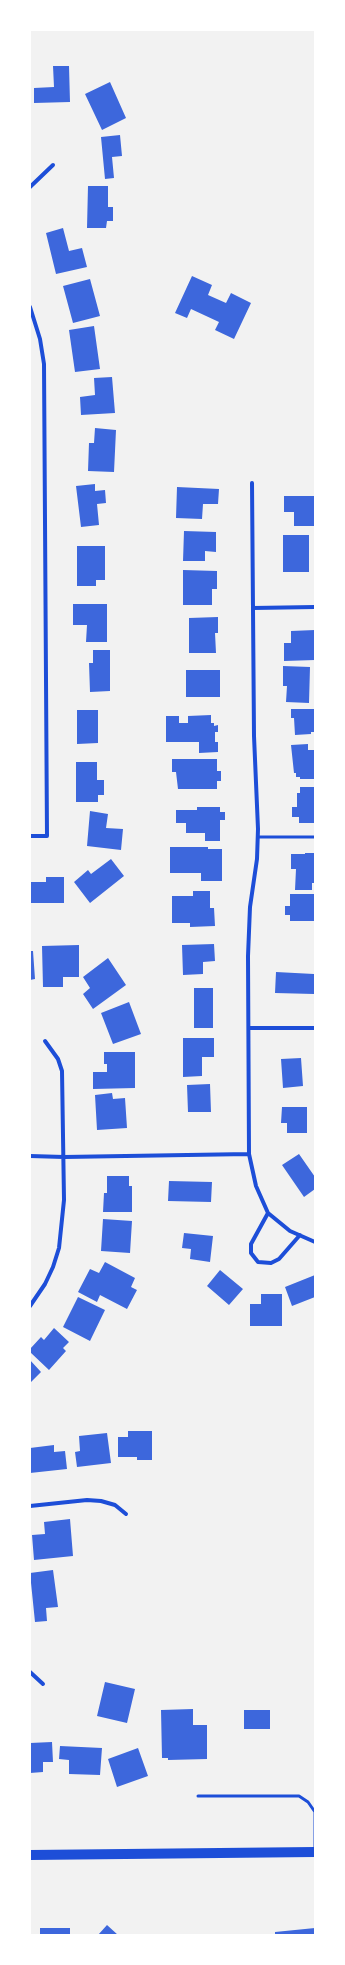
<!DOCTYPE html>
<html>
<head>
<meta charset="utf-8">
<style>
  body { margin:0 }
  #map { position:relative; width:345px; height:1965px; overflow:hidden; background:#f2f2f2; font-family:"Archivo Narrow",sans-serif }
  canvas { display:block }
  .frame { position:absolute; inset:0; border:31px solid #fff; pointer-events:none }
</style>
</head>
<body>
<div id="map">
<canvas width="345" height="1965"></canvas>
<div class="frame"></div>
</div>
<script>
const ctx = document.querySelector('canvas').getContext('2d');
ctx.lineJoin = 'round';
function fill(path, color) {
  ctx.fillStyle = color;
  ctx.fill(path, 'evenodd');
}
function poly(rows) {
  const path = new Path2D();
  for (const r of rows) {
    path.moveTo(r[0], r[1]);
    for (let i = 2; i < r.length; i += 2) path.lineTo(r[i], r[i + 1]);
  }
  return path;
}
function trace(path, color, width, dash) {
  ctx.strokeStyle = color;
  ctx.lineWidth = width;
  ctx.lineCap = dash ? 'butt' : 'round';
  ctx.setLineDash(dash || []);
  ctx.stroke(path);
}
const building = poly([
  [53,66,69,66,70,102,34,103,34,88,54,87],
  [110,82,126,118,102,130,85,94],
  [120,135,122,156,112,157,114,178,105,179,101,137],
  [88,186,108,186,108,207,113,207,113,221,107,221,106,228,87,228],
  [63,228,69,251,82,248,87,267,56,274,46,233],
  [192,276,212,285,208,295,226,303,231,293,251,303,234,339,215,330,219,322,191,309,187,318,175,313],
  [90,279,100,316,73,323,63,286],
  [94,326,100,369,75,372,69,330],
  [112,377,115,413,81,415,80,397,95,395,94,378],
  [95,428,116,430,114,472,88,471,89,443,94,443],
  [95,484,95,491,105,490,106,503,97,504,99,525,81,527,76,486],
  [177,487,219,489,218,504,203,504,202,519,176,518],
  [284,496,315,496,315,526,294,526,294,512,284,512],
  [184,531,216,532,216,552,205,551,205,561,183,561],
  [283,535,309,535,309,572,283,572],
  [77,546,105,546,105,580,96,580,96,586,77,586],
  [183,570,217,571,217,589,212,589,212,605,183,605],
  [73,604,107,604,107,642,86,642,87,625,73,625],
  [218,617,218,633,215,633,216,653,189,653,189,618],
  [315,630,315,660,284,661,284,643,291,643,291,631],
  [93,650,110,650,110,691,90,692,89,663,93,663],
  [283,666,310,667,309,703,286,702,287,686,283,686],
  [186,670,220,670,220,697,186,697],
  [291,709,314,709,315,732,311,732,311,734,295,735,294,718,291,718],
  [77,710,98,710,98,743,77,744],
  [211,715,211,723,214,723,214,726,218,725,218,732,215,732,215,742,218,742,218,752,199,753,199,742,166,742,166,716,179,716,179,723,188,723,188,716],
  [308,744,308,750,315,750,315,779,300,779,300,777,296,777,296,773,294,773,291,745],
  [172,759,217,759,217,771,221,771,221,781,217,781,217,789,178,789,176,772,172,772],
  [76,762,97,762,97,780,104,780,104,795,98,795,98,802,76,802],
  [300,787,315,787,315,823,299,823,299,817,292,817,292,807,297,807,297,793,300,793],
  [197,807,220,807,220,812,225,812,225,820,220,820,220,841,205,841,205,833,186,833,186,823,176,823,176,810,197,810],
  [90,811,108,814,106,828,123,829,121,850,87,846],
  [170,847,208,847,208,849,222,849,222,881,201,881,201,873,170,873],
  [305,853,315,853,315,883,312,883,312,890,295,890,296,869,291,869,291,854,305,854],
  [111,859,124,876,90,903,74,882,88,870,91,874],
  [46,877,64,877,64,903,30,903,30,882,46,882],
  [193,891,210,891,210,908,214,908,215,926,190,927,190,923,172,923,172,896,193,896],
  [290,894,315,894,315,921,290,921,290,915,285,915,285,906,290,906],
  [214,944,215,961,203,962,203,974,183,975,182,945],
  [79,945,79,977,63,977,63,987,43,987,42,946],
  [30,951,33,951,35,979,30,980],
  [108,958,126,985,93,1009,83,994,90,988,83,977],
  [276,972,314,974,314,994,275,993],
  [194,988,213,988,213,1028,194,1028],
  [129,1002,141,1034,113,1044,101,1013],
  [183,1038,214,1038,214,1057,202,1057,202,1076,183,1077],
  [104,1052,135,1052,135,1088,93,1089,93,1072,107,1072,107,1064,104,1064],
  [301,1058,303,1086,283,1088,281,1059],
  [210,1084,211,1112,188,1112,187,1085],
  [112,1093,113,1099,125,1098,127,1128,97,1130,95,1095],
  [282,1107,307,1107,307,1133,287,1133,287,1123,281,1123],
  [299,1154,315,1177,315,1189,304,1197,282,1165],
  [107,1176,129,1176,129,1186,132,1186,132,1212,103,1212,104,1193,107,1193],
  [169,1181,212,1182,211,1202,168,1201],
  [103,1219,132,1221,130,1253,101,1251],
  [184,1233,213,1236,210,1262,190,1259,191,1249,182,1248],
  [105,1262,135,1278,131,1287,137,1290,127,1309,100,1295,97,1302,78,1292,90,1269,99,1273],
  [220,1270,243,1289,229,1305,207,1286],
  [315,1275,315,1297,292,1306,285,1287],
  [261,1294,282,1294,282,1326,250,1326,250,1304,261,1304],
  [78,1297,105,1310,90,1341,63,1327],
  [54,1328,69,1342,63,1348,66,1351,49,1370,30,1352,30,1349,41,1337,44,1340],
  [30,1360,41,1372,30,1383],
  [128,1431,152,1431,152,1460,137,1460,137,1457,118,1457,118,1437,128,1437],
  [107,1433,111,1463,77,1467,75,1452,80,1451,79,1436],
  [54,1445,54,1452,65,1451,67,1469,30,1473,30,1448],
  [70,1519,73,1556,34,1560,32,1535,45,1534,44,1522],
  [53,1570,58,1607,46,1608,47,1621,35,1622,30,1573],
  [105,1682,135,1689,127,1723,97,1716],
  [193,1709,193,1725,207,1725,207,1759,168,1760,168,1758,162,1758,161,1710],
  [244,1710,270,1710,270,1729,244,1729],
  [52,1742,53,1762,43,1762,43,1772,30,1773,30,1743],
  [60,1746,102,1748,100,1775,69,1774,69,1760,59,1759],
  [138,1748,148,1776,117,1787,108,1759],
  [107,1925,118,1935,98,1935],
  [40,1928,70,1928,70,1935,40,1935],
  [315,1928,315,1935,275,1935,275,1932]
]);
const service = poly([
  [258,837,315,837],
  [198,1796,299,1796,308,1802,315,1812,315,1851]
]);
const minor = poly([
  [30,187,53,165],
  [30,307,40,339,44,364,47,836,30,836],
  [252,483,254,736,258,829,257,859,250,907,248,956,249,1154,256,1186,268,1213,290,1231,315,1242],
  [253,608,315,607],
  [249,1028,315,1028],
  [30,1156,64,1157,249,1154],
  [268,1213,251,1244,251,1253,258,1262,271,1263,279,1259,300,1235],
  [30,1306,45,1284,53,1267,59,1248,64,1200,62,1071,58,1059,45,1041],
  [30,1506,87,1500,101,1501,115,1505,126,1514],
  [30,1672,43,1684]
]);
const primary = poly([
  [30,1855,315,1852]
]);
fill(building, '#3d67dc');
trace(service, '#1d4ed8', 3);
trace(minor, '#1d4ed8', 4);
trace(primary, '#1d4ed8', 10);
</script>
</body>
</html>
